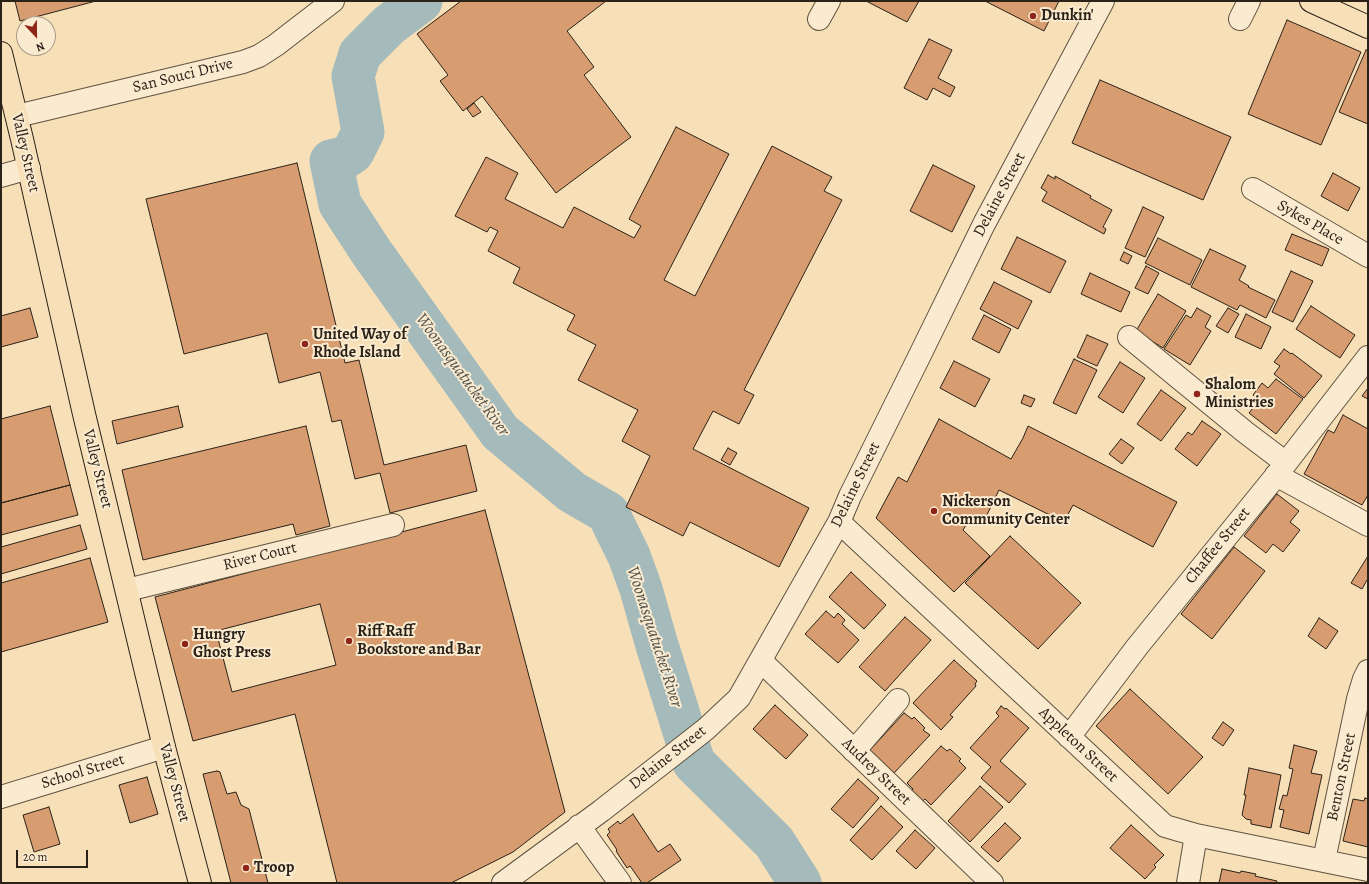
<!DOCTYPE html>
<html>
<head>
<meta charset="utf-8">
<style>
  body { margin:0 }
  #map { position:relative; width:1369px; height:884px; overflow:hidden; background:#f7e0b7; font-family:Alegreya,serif }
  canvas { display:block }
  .frame { position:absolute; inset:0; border:2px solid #2b2219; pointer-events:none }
  .north { position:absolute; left:16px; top:16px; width:40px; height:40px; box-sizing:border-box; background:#faebd0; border:1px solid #a79b87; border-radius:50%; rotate:158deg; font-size:11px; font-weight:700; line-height:16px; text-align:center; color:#2b2219 }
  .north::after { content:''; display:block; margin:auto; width:14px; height:18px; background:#8f2418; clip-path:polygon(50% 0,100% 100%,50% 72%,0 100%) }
  .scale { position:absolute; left:16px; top:850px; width:72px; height:18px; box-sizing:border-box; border:2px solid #2b2219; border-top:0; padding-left:5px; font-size:12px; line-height:14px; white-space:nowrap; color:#2b2219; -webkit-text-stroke:3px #faebd0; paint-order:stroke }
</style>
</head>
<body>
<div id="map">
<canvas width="1369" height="884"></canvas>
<div class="frame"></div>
<div class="north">N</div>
<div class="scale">20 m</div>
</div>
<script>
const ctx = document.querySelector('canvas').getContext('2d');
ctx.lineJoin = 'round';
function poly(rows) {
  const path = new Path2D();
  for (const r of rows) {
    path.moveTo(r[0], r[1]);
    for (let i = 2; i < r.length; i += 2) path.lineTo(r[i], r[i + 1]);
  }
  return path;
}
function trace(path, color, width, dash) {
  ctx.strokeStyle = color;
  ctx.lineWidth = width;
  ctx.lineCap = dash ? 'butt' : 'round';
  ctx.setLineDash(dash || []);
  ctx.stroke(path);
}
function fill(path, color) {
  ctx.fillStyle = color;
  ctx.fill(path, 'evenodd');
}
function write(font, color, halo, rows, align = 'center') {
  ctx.font = font + ' Alegreya,serif';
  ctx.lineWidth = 4;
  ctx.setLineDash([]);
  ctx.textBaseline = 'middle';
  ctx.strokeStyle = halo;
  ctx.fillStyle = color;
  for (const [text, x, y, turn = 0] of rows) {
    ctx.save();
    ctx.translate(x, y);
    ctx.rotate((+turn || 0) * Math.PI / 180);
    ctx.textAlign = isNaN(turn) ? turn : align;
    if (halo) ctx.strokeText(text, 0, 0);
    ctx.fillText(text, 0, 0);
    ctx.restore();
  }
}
const river = poly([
  [421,1,389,25,360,54,353,76,363,132,353,152,344,158,331,161,340,204,372,253,500,432,572,492,608,513,629,556,641,589,656,642,694,763,774,842,800,883]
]);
const building = poly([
  [15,1,96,1,20,21,15,1],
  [461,1,606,1,567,31,594,67,584,75,631,137,556,193,482,96,463,111,440,81,448,75,417,34,461,1],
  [866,1,919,1,907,22,866,1],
  [985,1,1059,1,1044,31,985,1],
  [1287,20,1361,52,1321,145,1248,114,1287,20],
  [929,39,952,50,938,78,955,87,950,97,933,88,927,100,904,88,929,39],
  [1366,50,1368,51,1368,124,1339,112,1366,50],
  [1100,80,1231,137,1203,200,1072,143,1100,80],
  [474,103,481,112,473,117,467,109,474,103],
  [676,127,729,154,664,280,695,296,772,146,832,177,824,191,842,200,744,390,754,395,739,424,713,411,693,449,809,508,779,567,690,522,683,536,626,507,650,456,622,441,638,410,578,380,596,345,567,330,575,315,513,283,520,268,488,251,498,231,490,227,487,232,455,216,486,157,518,173,505,199,563,228,574,207,634,238,641,226,629,219,676,127],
  [297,163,345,363,359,360,384,465,466,445,477,491,390,513,380,473,355,479,341,420,332,422,320,372,279,383,267,333,184,354,146,199,297,163],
  [933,165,975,186,952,232,910,211,933,165],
  [1333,173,1360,188,1348,211,1321,196,1333,173],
  [1048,175,1055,179,1055,176,1091,196,1090,198,1112,210,1103,227,1106,229,1104,234,1042,201,1047,192,1041,188,1048,175],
  [1143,207,1164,217,1145,257,1125,248,1143,207],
  [1292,234,1329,249,1322,266,1285,250,1292,234],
  [1017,237,1066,261,1050,293,1001,269,1017,237],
  [1158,238,1202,260,1190,285,1145,263,1158,238],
  [1210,249,1246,266,1239,280,1249,286,1248,287,1275,300,1266,318,1240,305,1237,310,1191,287,1210,249],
  [1124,252,1132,256,1128,264,1120,260,1124,252],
  [1146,266,1159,273,1148,294,1135,288,1146,266],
  [1291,271,1313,281,1293,322,1272,312,1291,271],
  [1090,273,1130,292,1121,312,1081,294,1090,273],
  [994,282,1032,301,1018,329,980,309,994,282],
  [1158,294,1186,311,1163,348,1136,331,1158,294],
  [1311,306,1355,335,1340,358,1296,329,1311,306],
  [30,308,38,337,1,347,1,316,30,308],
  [1197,308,1211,316,1205,327,1211,331,1190,365,1164,349,1186,315,1191,318,1197,308],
  [1228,308,1239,314,1228,333,1216,326,1228,308],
  [1246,314,1271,327,1261,349,1235,337,1246,314],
  [984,315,1011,329,999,353,972,339,984,315],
  [1087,335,1108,344,1097,366,1077,357,1087,335],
  [1284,349,1291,354,1292,353,1322,376,1304,398,1274,374,1280,366,1274,362,1284,349],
  [1074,359,1097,370,1076,414,1053,403,1074,359],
  [954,361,990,379,975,407,940,388,954,361],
  [1120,362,1145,378,1123,413,1098,397,1120,362],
  [1276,379,1303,399,1276,434,1249,413,1259,400,1253,395,1262,383,1268,388,1276,379],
  [1368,388,1368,399,1362,396,1368,388],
  [1161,390,1186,408,1161,441,1137,424,1161,390],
  [1024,395,1035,399,1031,407,1021,403,1024,395],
  [50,406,70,485,1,503,1,419,50,406],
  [178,406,183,427,117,444,112,421,178,406],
  [1343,415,1368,429,1368,495,1362,505,1304,474,1328,430,1334,433,1343,415],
  [939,419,1011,459,1023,438,1028,426,1177,502,1153,547,1073,505,1064,522,999,490,983,523,971,517,963,530,990,556,954,592,876,518,898,477,907,482,939,419],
  [1202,421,1221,434,1197,466,1175,449,1188,432,1192,435,1202,421],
  [306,426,330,526,296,535,293,524,143,560,122,470,306,426],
  [1121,439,1134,448,1122,464,1109,454,1121,439],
  [728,448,737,453,730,465,721,460,728,448],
  [70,485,78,515,1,535,1,503,70,485],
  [1277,494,1299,511,1290,522,1300,530,1283,552,1273,544,1266,553,1244,536,1277,494],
  [485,510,565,812,513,852,451,883,337,883,295,714,193,741,155,597,485,510],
  [320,604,336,665,232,692,216,631,320,604],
  [80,525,87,549,1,574,1,547,80,525],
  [1010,536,1081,603,1038,649,965,583,1010,536],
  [1234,547,1265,571,1212,639,1181,614,1234,547],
  [1368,556,1368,581,1367,580,1362,589,1351,583,1368,556],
  [90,558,108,622,1,652,1,583,90,558],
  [851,572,886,605,864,629,829,597,851,572],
  [826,611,834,618,838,613,845,620,842,624,859,640,838,663,805,634,826,611],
  [905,617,931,640,885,691,859,667,905,617],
  [1319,618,1338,631,1326,649,1308,636,1319,618],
  [954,660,977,681,975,684,976,686,950,715,953,717,941,730,913,703,954,660],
  [1130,689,1203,757,1168,794,1096,726,1130,689],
  [775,705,808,735,786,759,753,729,775,705],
  [1001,706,1005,709,1006,708,1029,728,1000,761,1026,784,1009,803,981,778,991,767,970,748,999,716,996,713,1001,706],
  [904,713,912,719,914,717,925,728,923,730,930,735,894,773,888,767,886,769,875,759,877,757,870,750,904,713],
  [1223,722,1234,730,1223,746,1212,738,1223,722],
  [1294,745,1317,751,1311,773,1322,775,1309,834,1280,827,1284,810,1279,809,1283,795,1287,796,1293,769,1289,768,1294,745],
  [941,746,947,751,950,749,961,759,959,761,966,768,931,805,925,799,922,802,911,792,913,789,907,783,941,746],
  [1249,768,1281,775,1271,828,1251,824,1251,820,1246,819,1242,815,1246,795,1244,795,1249,768],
  [217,771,220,772,227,794,236,792,241,805,249,809,268,883,231,883,203,774,217,771],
  [147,777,158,814,130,823,119,785,147,777],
  [858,779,879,798,853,828,831,809,858,779],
  [980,786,1003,807,970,842,948,821,980,786],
  [1365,798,1368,799,1368,847,1343,841,1353,799,1364,801,1365,798],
  [881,806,903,827,872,860,850,840,881,806],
  [49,807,60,844,34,852,23,815,49,807],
  [633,814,658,852,670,844,681,860,647,883,642,883,630,866,627,868,616,851,617,850,607,835,610,832,608,829,618,821,620,824,633,814],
  [1005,823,1021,838,998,862,981,847,1005,823],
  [1131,825,1164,855,1154,865,1156,867,1145,879,1110,848,1131,825],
  [915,830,935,848,916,869,896,851,915,830],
  [1222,869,1240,873,1241,871,1256,874,1255,876,1277,881,1276,883,1219,883,1222,869]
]);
const minor = poly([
  [819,19,829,1],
  [1240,19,1249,1],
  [17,116,243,62,259,56,276,45,333,1],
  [1,176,29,168],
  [1253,189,1368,256],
  [1129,337,1245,432,1286,463],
  [1276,475,1368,525],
  [839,522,1165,826,1196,835,1368,870],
  [127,590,393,525],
  [761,661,992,883],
  [1069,737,1137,647,1279,472,1368,357],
  [854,751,898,700],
  [1,797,164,747],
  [579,826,620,883],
  [1324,860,1358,699,1364,679,1368,671],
  [503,883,601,811,706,729,739,698,839,522,850,496,918,359,984,224,1103,1],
  [1188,883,1196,835]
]);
const major = poly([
  [1311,1,1368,27],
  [1,53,22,139,84,414,164,747,200,883]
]);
const markers = [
  [1033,16,4,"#8f2418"],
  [305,344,4,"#8f2418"],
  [1197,394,4,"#8f2418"],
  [934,511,4,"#8f2418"],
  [349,641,4,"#8f2418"],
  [185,644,4,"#8f2418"],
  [246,868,4,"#8f2418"]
];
const poiNames = [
  ["Dunkin'",1041,16],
  ["United Way of",313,335],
  ["Rhode Island",313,353],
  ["Shalom",1205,385],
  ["Ministries",1205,403],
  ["Nickerson",942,502],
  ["Community Center",942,520],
  ["Riff Raff",357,632],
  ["Bookstore and Bar",357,650],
  ["Hungry",193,635],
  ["Ghost Press",193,653],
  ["Troop",254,868]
];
const streetNames = [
  ["San Souci Drive",183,76,-14],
  ["Valley Street",25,153,77],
  ["Delaine Street",1000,195,-62],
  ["Sykes Place",1310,223,30],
  ["Valley Street",97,469,76],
  ["Delaine Street",856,485,-64],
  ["Chaffee Street",1218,546,-51],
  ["River Court",260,557,-14],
  ["Appleton Street",1078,745,43],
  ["Delaine Street",668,758,-38],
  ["School Street",83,772,-17],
  ["Audrey Street",876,772,44],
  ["Benton Street",1342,777,-78],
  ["Valley Street",174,783,75]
];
const waterNames = [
  ["Woonasquatucket River",462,375,54],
  ["Woonasquatucket River",654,637,72]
];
trace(river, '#a4babb', 43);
fill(building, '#d79c6f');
trace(building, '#2b2219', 1);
trace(minor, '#5e5240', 24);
trace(major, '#2b2219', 24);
trace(minor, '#faebd0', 22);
trace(major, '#f7e0b7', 22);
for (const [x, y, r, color] of markers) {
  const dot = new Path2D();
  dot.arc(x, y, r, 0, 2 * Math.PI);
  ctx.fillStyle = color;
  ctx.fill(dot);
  trace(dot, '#faebd0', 1.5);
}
write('bold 16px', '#2b2219', '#faebd0', poiNames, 'left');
write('16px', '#2b2219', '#faebd0', streetNames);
write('italic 17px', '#4f504a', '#faebd0', waterNames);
</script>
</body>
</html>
